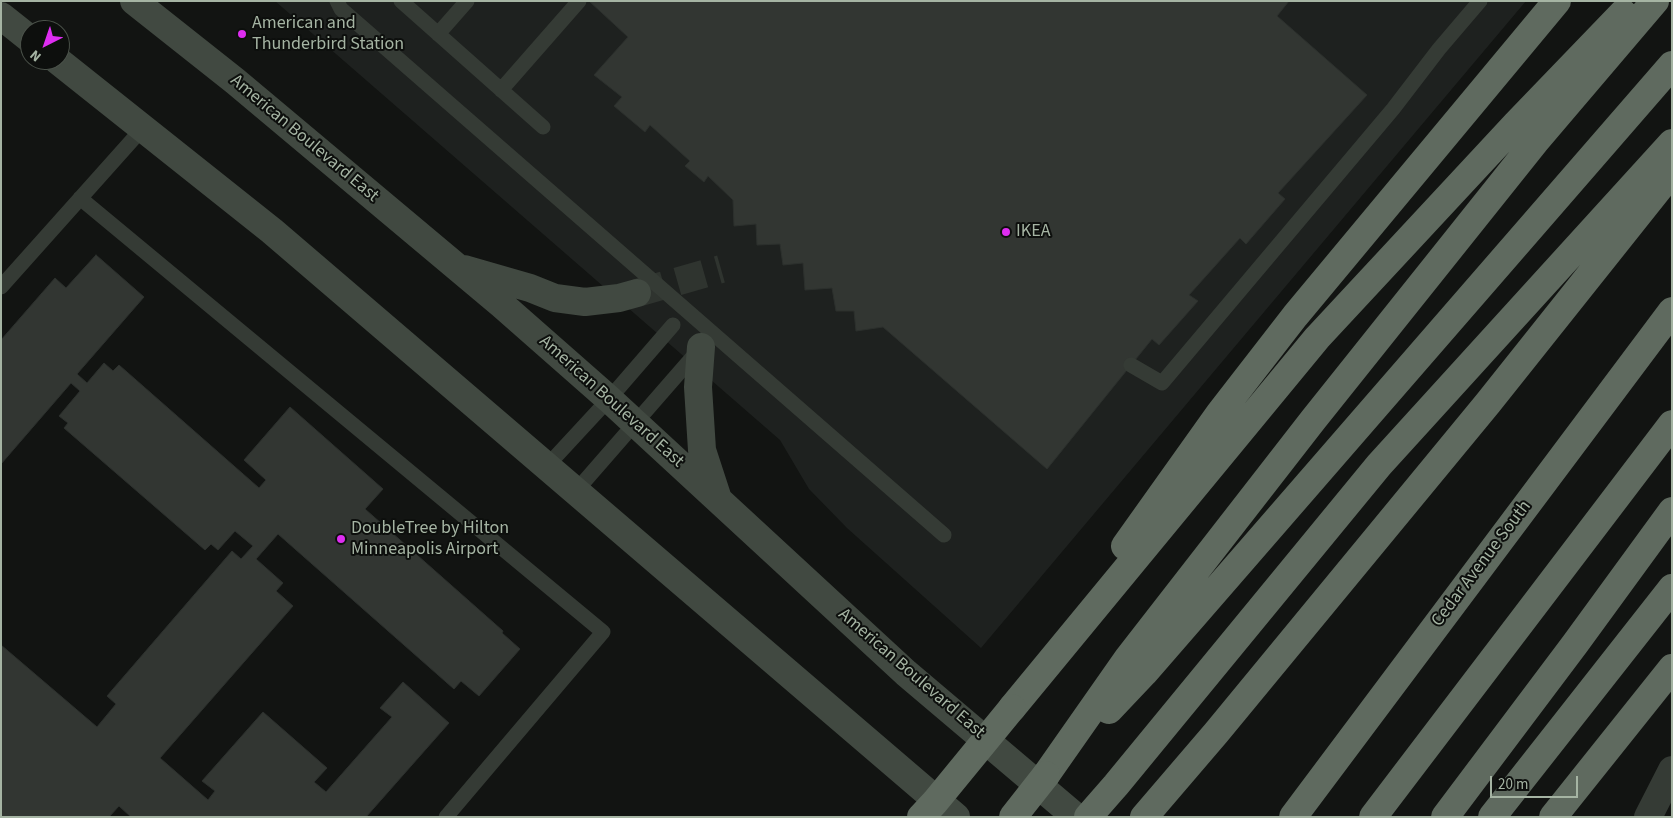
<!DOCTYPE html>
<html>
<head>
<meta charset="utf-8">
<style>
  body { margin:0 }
  #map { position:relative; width:1673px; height:818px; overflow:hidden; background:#121412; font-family:"Source Sans 3",sans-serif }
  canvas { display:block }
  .frame { position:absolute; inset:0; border:2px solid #a5b4a3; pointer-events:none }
  .north { position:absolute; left:20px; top:20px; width:50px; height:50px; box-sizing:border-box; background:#0d0f0d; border:1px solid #4a5149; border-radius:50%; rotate:221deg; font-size:14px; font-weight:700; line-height:20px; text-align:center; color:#a5b4a3 }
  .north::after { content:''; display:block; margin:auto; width:18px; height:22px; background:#de2df1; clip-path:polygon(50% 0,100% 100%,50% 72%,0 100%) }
  .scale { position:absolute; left:1490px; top:776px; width:88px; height:22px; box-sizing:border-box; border:2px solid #a5b4a3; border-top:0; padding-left:6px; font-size:15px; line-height:18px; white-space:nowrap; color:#a5b4a3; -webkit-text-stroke:4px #0d0f0d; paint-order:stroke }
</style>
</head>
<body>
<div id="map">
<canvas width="1673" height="818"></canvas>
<div class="frame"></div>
<div class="north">N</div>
<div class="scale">20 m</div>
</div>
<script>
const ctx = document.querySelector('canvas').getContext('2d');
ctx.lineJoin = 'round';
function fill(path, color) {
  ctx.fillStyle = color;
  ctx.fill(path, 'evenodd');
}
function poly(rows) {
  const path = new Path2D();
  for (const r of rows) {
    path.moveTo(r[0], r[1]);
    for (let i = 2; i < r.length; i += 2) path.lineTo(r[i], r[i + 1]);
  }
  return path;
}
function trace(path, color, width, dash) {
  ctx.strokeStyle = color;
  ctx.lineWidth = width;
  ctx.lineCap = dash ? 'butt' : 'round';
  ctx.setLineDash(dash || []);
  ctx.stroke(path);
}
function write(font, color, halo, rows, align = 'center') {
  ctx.font = font + ' "Source Sans 3",sans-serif';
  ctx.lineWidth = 4;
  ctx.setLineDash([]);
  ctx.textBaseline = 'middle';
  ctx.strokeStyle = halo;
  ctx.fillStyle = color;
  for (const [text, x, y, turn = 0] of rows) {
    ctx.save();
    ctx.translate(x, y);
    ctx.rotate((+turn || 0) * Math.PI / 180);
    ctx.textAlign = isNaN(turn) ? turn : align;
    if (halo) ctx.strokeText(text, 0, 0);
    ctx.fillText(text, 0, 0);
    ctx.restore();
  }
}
const built = poly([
  [275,1,1526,1,981,648,847,528,809,489,780,440]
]);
const building = poly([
  [589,1,1289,1,1277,16,1367,95,1278,193,1285,199,1246,244,1240,238,1189,295,1198,301,1159,345,1152,339,1047,469,883,327,856,331,854,311,836,311,832,288,805,290,803,263,783,265,780,244,757,245,756,224,734,226,733,200,708,176,704,182,685,166,690,161,650,125,645,132,614,106,622,97,594,75,628,37,589,1],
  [96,255,144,297,77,374,87,383,104,363,113,371,119,365,259,488,266,480,244,460,290,407,383,489,365,509,503,631,502,633,520,649,479,696,461,681,454,689,278,534,256,559,283,583,276,591,293,606,160,758,208,800,215,791,202,781,263,712,327,768,314,782,326,792,392,717,380,708,403,682,449,723,366,817,131,817,119,806,109,817,1,817,1,645,97,727,116,704,107,696,232,551,241,559,253,546,235,531,218,550,211,544,205,550,64,428,68,423,59,416,80,391,71,383,1,464,1,340,55,278,66,288,96,255]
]);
const secondaryTunnel = poly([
  [637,293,721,269]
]);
const service = poly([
  [337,1,341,9,944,535],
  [401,1,543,127],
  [438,34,467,1],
  [501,90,579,1],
  [80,198,603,632,446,817],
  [1,287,143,128],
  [1131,365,1162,383,1393,109,1439,49,1480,1],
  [547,466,609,399,673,325],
  [576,491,698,351]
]);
const tertiary = poly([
  [1648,817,1672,770]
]);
const secondary = poly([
  [134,1,235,81,501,304,609,399,906,673,1076,817],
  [1,16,30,39],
  [57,60,272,231,956,817],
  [464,269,530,288,555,298,585,302,619,298,637,293],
  [701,347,698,387,702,450,718,499]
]);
const motorway = poly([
  [1125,546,1219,414,1295,316,1557,1],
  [1012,708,1317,338,1516,124,1623,13],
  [1109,710,1144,673,1672,65],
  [1046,775,1128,658,1313,420,1535,142,1655,1],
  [1088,817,1116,785,1379,465,1672,143],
  [1144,817,1216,733,1488,403,1672,172],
  [1293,817,1672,311],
  [1373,817,1672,424],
  [1445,817,1575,644,1672,511],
  [1492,817,1672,588],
  [1553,817,1672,668]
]);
const motorwayBridge = poly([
  [921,817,935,802,1012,708],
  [1013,817,1046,775]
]);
const markers = [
  [242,34,5,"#de2df1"],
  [1006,232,5,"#de2df1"],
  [341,539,5,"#de2df1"]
];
const poiNames = [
  ["American and",252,24],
  ["Thunderbird Station",252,45],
  ["IKEA",1016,232],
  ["DoubleTree by Hilton",351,529],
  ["Minneapolis Airport",351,550]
];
const streetNames = [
  ["American Boulevard East",304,139,40],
  ["American Boulevard East",611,402,42],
  ["Cedar Avenue South",1482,564,-53],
  ["American Boulevard East",911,674,41]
];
fill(built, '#1e211f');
fill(building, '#323632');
trace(building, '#2c302d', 1);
trace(secondaryTunnel, '#2f342f', 28, [28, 14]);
trace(service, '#353b35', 15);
trace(tertiary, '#353b35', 28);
trace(secondary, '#414941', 28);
trace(motorway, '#5f6a5f', 28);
trace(motorwayBridge, '#5f6a5f', 28);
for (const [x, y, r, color] of markers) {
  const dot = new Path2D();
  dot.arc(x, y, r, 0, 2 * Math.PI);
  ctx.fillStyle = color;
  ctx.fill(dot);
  trace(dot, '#0d0f0d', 2);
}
write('18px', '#a5b4a3', '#0d0f0d', poiNames, 'left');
write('18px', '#a5b4a3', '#0d0f0d', streetNames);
</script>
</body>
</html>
